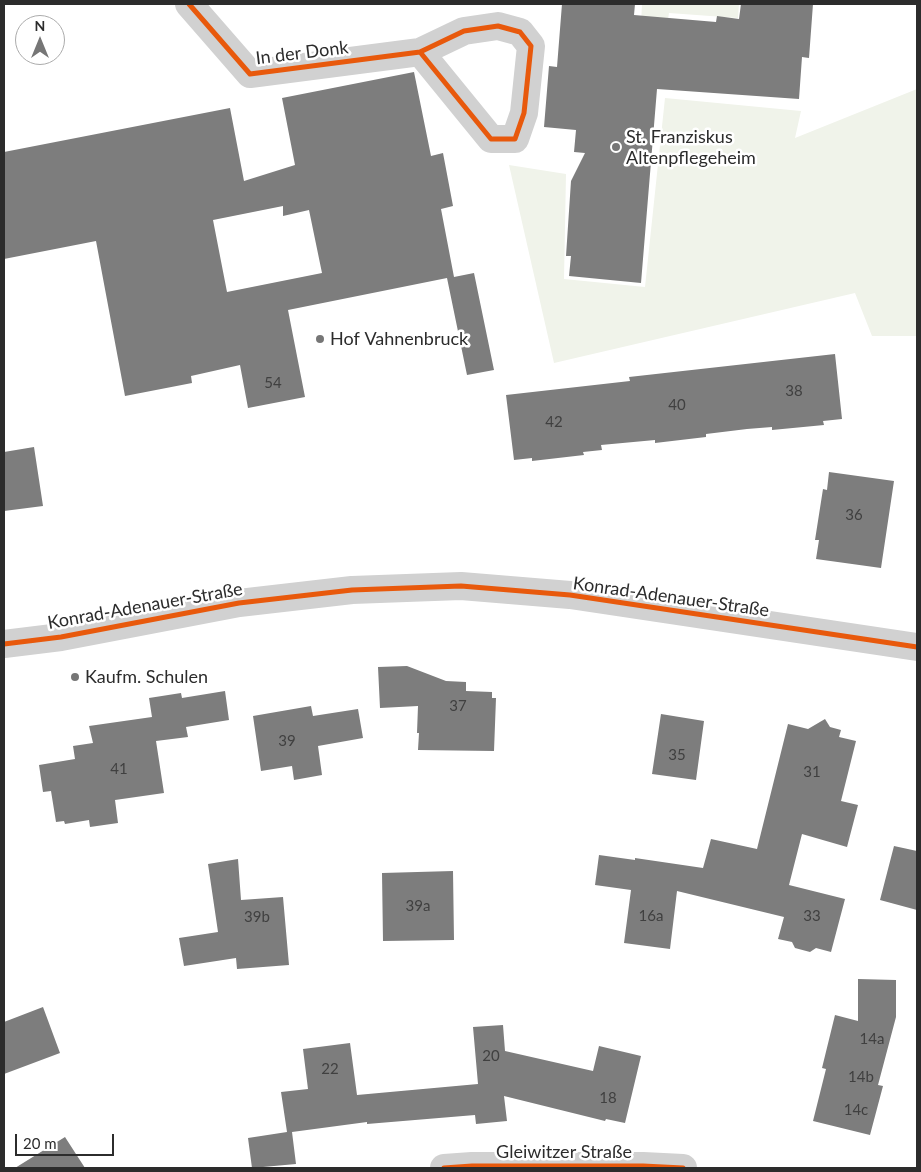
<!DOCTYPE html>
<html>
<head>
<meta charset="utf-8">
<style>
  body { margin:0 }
  #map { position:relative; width:921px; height:1172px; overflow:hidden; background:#fff; font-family:Lato,sans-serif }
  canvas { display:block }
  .frame { position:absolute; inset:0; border:5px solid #2c2c2c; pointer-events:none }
  .north { position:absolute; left:15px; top:15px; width:50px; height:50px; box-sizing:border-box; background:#fff; border:1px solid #ababab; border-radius:50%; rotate:0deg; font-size:14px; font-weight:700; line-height:20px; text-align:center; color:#2c2c2c }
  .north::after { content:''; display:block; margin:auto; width:18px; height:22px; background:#767676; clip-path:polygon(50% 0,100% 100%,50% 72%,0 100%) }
  .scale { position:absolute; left:15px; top:1134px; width:99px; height:22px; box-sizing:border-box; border:2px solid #2c2c2c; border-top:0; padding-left:6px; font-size:15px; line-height:18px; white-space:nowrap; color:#2c2c2c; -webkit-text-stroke:4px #fff; paint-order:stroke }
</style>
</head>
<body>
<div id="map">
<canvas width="921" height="1172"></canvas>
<div class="frame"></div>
<div class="north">N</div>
<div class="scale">20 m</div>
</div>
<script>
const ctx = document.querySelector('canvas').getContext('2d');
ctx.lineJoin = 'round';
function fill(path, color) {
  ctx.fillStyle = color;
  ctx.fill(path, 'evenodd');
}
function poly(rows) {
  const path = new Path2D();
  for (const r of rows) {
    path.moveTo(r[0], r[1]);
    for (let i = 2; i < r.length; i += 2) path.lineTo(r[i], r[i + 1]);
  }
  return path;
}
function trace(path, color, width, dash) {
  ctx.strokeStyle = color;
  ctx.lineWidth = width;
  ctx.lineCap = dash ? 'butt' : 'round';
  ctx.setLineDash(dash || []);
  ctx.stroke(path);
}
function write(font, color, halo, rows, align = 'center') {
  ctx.font = font + ' Lato,sans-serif';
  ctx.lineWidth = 5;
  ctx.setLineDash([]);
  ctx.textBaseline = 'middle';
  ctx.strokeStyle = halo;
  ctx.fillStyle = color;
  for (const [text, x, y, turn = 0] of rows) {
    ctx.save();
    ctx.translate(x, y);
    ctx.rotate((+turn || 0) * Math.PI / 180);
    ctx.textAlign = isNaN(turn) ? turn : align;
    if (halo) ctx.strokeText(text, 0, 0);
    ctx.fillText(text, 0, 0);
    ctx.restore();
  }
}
const green = poly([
  [642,4,739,4,738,18,669,13,667,26,641,24],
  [917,89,917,336,872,336,855,293,554,363,509,165,566,174,564,279,645,287,665,98,801,111,795,138]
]);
const building = poly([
  [562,4,635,4,634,15,716,22,717,16,739,19,741,4,813,4,809,58,802,57,799,99,657,89,641,283,569,276,571,256,566,256,571,181,585,153,574,152,576,130,544,127,549,66,557,67],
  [414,72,431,156,443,153,453,206,441,209,454,277,474,273,494,370,467,375,447,278,288,310,305,397,248,408,240,365,191,376,192,383,125,396,96,241,4,259,4,152,230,108,244,181,295,165,282,98],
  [283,206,283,216,309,210,322,273,227,292,213,220],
  [835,354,842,419,823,421,824,425,772,430,772,427,747,429,706,434,706,437,655,443,655,440,601,445,602,450,583,452,584,455,532,461,532,458,514,460,506,395,630,381,629,377],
  [34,447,43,506,4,511,4,452],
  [829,472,894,481,881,568,816,559,819,540,815,540,823,489,827,490],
  [407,666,446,681,466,682,466,691,492,692,492,698,496,698,494,751,418,750,419,733,417,733,418,706,380,708,378,667],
  [225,691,229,720,186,727,188,737,156,741,164,793,115,800,118,823,90,827,89,820,65,824,64,821,56,822,51,791,43,792,39,765,75,759,73,746,93,743,89,726,152,717,149,698,181,693,182,698],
  [311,706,313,716,358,709,363,738,318,746,322,775,294,780,292,766,261,771,253,716],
  [661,714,704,721,696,780,652,774],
  [825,719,830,727,841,730,839,737,856,741,841,801,858,805,847,847,802,834,789,885,845,899,831,952,816,948,810,952,795,948,792,942,778,939,784,917,677,891,670,949,624,943,631,890,595,885,599,855,635,860,635,858,703,868,711,839,757,849,788,724,808,729],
  [894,846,917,851,917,910,880,900],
  [238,859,241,900,283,897,289,965,237,969,236,958,184,966,179,938,218,932,208,864],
  [453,871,454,940,383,941,382,873],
  [858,979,896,980,896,1017,878,1085,883,1086,870,1135,813,1121,826,1069,822,1068,835,1015,858,1021],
  [43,1007,60,1053,4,1074,4,1022],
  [503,1025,505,1051,593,1071,599,1046,641,1056,625,1123,606,1119,605,1121,504,1096,507,1121,476,1124,475,1115,367,1124,367,1122,292,1132,296,1164,252,1168,248,1138,287,1132,281,1092,308,1089,303,1049,350,1043,357,1095,478,1084,473,1027],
  [65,1137,85,1168,15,1168]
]);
const minor = poly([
  [189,4,250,74,420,52,464,31,498,26,520,32,531,46,524,113,515,139,491,139,420,52],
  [4,644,61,637,239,603,352,590,461,586,570,595,917,647],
  [444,1168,472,1166,643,1166,683,1168]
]);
const cycleway = poly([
  [189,4,250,74,420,52,464,31,498,26,520,32,531,46,524,113,515,139,491,139,420,52],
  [4,644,61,637,239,603,352,590,461,586,570,595,917,647],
  [444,1168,472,1166,643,1166,683,1168]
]);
const markers = [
  [616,147,5,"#767676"],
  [320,339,5,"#767676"],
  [75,677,5,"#767676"]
];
const numberNames = [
  ["54",273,383],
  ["38",794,391],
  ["40",677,405],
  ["42",554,422],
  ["36",854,515],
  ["37",458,706],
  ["39",287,741],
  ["35",677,755],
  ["41",119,769],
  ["31",812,772],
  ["39a",418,906],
  ["16a",651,916],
  ["33",812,916],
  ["39b",257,917],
  ["14a",872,1039],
  ["20",491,1056],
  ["22",330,1069],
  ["14b",861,1077],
  ["18",608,1098],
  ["14c",856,1110]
];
const streetNames = [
  ["In der Donk",302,53,-7],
  ["Konrad-Adenauer-Straße",671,597,8],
  ["Konrad-Adenauer-Straße",145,606,-10],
  ["Gleiwitzer Straße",564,1152]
];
const poiNames = [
  ["St. Franziskus",626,137],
  ["Altenpflegeheim",626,158],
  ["Hof Vahnenbruck",330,339],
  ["Kaufm. Schulen",85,677]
];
fill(green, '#f0f3ea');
fill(building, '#7d7d7d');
trace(minor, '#d1d1d1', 28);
trace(cycleway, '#e8590c', 5);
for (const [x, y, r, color] of markers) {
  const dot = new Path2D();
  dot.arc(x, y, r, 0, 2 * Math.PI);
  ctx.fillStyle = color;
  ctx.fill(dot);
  trace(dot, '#fff', 2);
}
write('15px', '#404040', null, numberNames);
write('18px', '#2c2c2c', '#fff', streetNames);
write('18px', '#2c2c2c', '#fff', poiNames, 'left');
</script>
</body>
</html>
